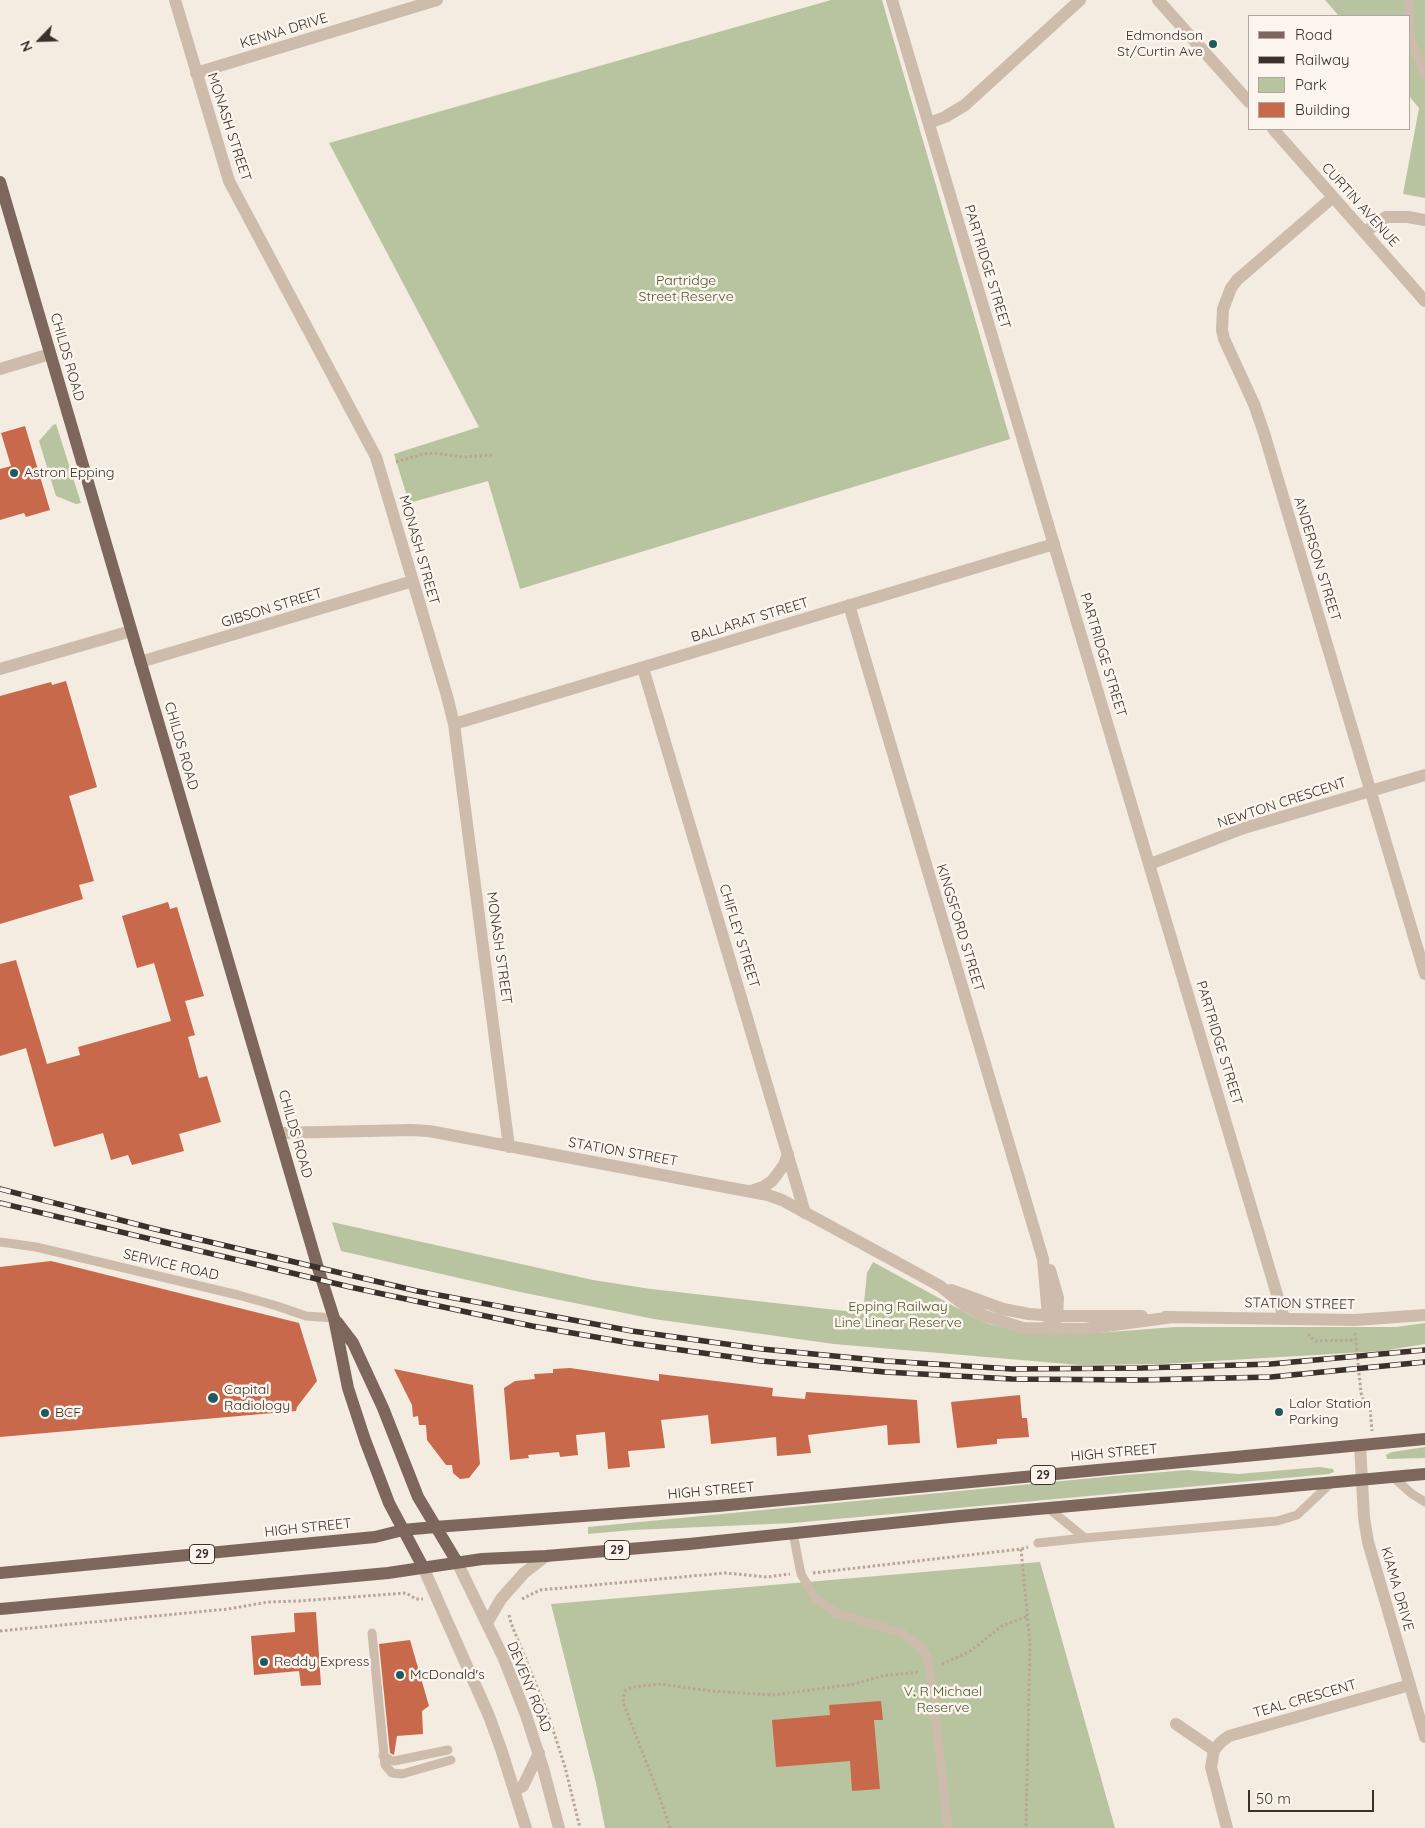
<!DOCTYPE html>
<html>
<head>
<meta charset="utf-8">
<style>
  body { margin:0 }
  #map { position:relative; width:1425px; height:1828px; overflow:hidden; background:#f4ebe1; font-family:Quicksand,sans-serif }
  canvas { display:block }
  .legend { position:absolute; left:1248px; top:15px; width:162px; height:115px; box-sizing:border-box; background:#fbf5ee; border:1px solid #aea6a0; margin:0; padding:6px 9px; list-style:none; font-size:15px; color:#3b302b }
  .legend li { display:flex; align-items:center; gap:10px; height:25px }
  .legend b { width:25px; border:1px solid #aea6a0 }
  .north { position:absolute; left:15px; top:15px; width:50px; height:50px; -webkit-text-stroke:4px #fbf5ee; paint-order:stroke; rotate:246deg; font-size:14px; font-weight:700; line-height:20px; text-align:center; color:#3b302b }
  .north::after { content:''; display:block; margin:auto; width:18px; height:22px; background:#3b302b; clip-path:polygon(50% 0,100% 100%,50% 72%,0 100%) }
  .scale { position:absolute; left:1248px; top:1790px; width:126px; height:22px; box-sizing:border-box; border:2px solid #3b302b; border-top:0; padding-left:6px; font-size:15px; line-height:18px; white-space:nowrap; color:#3b302b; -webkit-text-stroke:4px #fbf5ee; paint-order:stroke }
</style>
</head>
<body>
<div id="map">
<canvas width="1425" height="1828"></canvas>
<ul class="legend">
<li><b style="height:6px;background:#7d675c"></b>Road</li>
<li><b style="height:6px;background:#3b302b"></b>Railway</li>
<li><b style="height:14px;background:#b8c4a0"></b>Park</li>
<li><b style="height:14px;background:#c8694b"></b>Building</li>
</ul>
<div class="north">N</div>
<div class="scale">50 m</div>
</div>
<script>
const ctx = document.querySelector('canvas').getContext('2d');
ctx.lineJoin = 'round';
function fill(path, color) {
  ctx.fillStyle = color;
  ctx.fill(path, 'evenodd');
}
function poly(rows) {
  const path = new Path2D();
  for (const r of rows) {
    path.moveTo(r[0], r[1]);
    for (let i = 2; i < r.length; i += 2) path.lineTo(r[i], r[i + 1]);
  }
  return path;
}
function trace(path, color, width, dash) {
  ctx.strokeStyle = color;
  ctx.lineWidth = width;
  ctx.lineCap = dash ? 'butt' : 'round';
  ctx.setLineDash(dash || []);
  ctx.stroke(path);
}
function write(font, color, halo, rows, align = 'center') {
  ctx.font = font + ' Quicksand,sans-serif';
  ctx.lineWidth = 5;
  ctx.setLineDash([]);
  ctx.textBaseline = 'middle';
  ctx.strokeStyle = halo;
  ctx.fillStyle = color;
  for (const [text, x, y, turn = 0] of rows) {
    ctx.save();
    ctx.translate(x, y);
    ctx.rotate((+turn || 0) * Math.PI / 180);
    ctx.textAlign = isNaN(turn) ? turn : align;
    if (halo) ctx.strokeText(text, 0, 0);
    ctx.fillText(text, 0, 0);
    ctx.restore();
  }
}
const green = poly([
  [831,0,882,0,1010,439,520,589,488,481,409,503,394,454,479,427,329,143],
  [1325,0,1425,0,1425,198,1403,194,1419,108,1409,96,1409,16,1339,16],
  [56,424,81,503,76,504,56,496,39,441,53,425],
  [332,1222,593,1280,651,1289,863,1313,867,1273,873,1262,970,1315,989,1324,1021,1332,1083,1334,1175,1327,1396,1327,1425,1323,1425,1344,1382,1351,1163,1364,1079,1365,834,1344,654,1319,520,1292,341,1251],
  [1425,1447,1425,1458,1387,1459,1386,1455,1392,1452],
  [1320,1467,1333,1469,1334,1472,1329,1474,793,1523,633,1530,588,1534,588,1527,1114,1476,1188,1470,1238,1474],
  [1040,1562,1115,1828,605,1828,596,1783,551,1604]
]);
const building = poly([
  [25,426,50,510,26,517,24,513,0,520,0,469,11,466,1,433],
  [66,681,97,787,69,796,94,881,79,885,83,899,0,924,0,696,51,682,52,685],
  [168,902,170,909,177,907,204,996,185,1001,195,1035,188,1037,199,1078,207,1076,221,1122,179,1134,184,1151,132,1165,128,1155,111,1160,103,1133,54,1147,26,1048,0,1056,0,964,16,960,47,1064,80,1055,78,1047,171,1021,154,963,137,968,122,916],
  [51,1261,299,1323,317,1381,297,1407,296,1411,0,1437,0,1267],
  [570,1368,659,1381,659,1374,773,1388,772,1396,805,1399,806,1392,917,1400,920,1443,888,1445,887,1425,808,1435,811,1453,777,1456,776,1437,711,1444,708,1415,661,1420,665,1448,628,1451,630,1467,608,1469,605,1432,576,1435,578,1455,560,1457,559,1452,528,1455,529,1458,510,1460,504,1388,515,1381,535,1379,534,1374,553,1373,553,1369],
  [394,1369,473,1385,480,1464,469,1478,460,1479,453,1473,452,1465,446,1465,427,1440,426,1425,419,1425,418,1416,413,1417,412,1405],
  [1020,1395,1022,1418,1027,1418,1029,1437,997,1439,997,1444,957,1448,951,1402],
  [316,1612,321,1685,301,1686,299,1671,254,1675,251,1636,295,1632,294,1613],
  [410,1640,429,1706,422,1711,423,1734,397,1736,394,1755,390,1753,379,1644],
  [881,1701,883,1720,874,1720,880,1789,852,1791,850,1761,776,1767,772,1720,830,1715,829,1705]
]);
const path = poly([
  [396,462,423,454,434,453,463,457,492,455],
  [1355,1333,1361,1393,1364,1402,1370,1407,1372,1431],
  [1308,1334,1315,1341,1355,1340],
  [1021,1549,1030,1644,1026,1828],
  [813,1573,1021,1549,1028,1547],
  [522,1599,540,1590,725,1573,767,1577,790,1574],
  [509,1615,511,1623,548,1714,565,1767,580,1828],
  [0,1631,228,1609,268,1602,299,1601,406,1593,416,1599,423,1599],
  [942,1664,969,1652,1002,1626,1028,1616],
  [670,1828,659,1795,624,1705,623,1698,625,1691,633,1687,660,1684,712,1691,773,1695,855,1684,882,1676,919,1672]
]);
const service = poly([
  [1409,22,1409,0],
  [1409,23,1411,41,1425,75],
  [0,1242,36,1247,238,1295,277,1306,306,1316,334,1318],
  [1393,1477,1412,1494,1425,1502],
  [1048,1508,1085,1538,1277,1521,1297,1515,1332,1482],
  [793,1533,801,1574,815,1598,836,1613,902,1633,921,1647,926,1655,930,1669,948,1828],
  [1038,1543,1085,1538],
  [372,1633,385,1765,392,1773,402,1774,451,1760],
  [383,1756,390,1760,394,1761,448,1750]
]);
const minor = poly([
  [175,0,229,181,376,457,447,696,454,724,509,1147],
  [892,0,1284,1318],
  [1158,0,1249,102],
  [196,73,437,0],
  [929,123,945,117,965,105,1080,0],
  [1273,129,1425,301],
  [1333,197,1237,280,1231,288,1223,309,1222,330,1224,339,1254,404,1264,433,1425,974],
  [1365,232,1386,217,1408,217,1425,220],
  [0,369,50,354],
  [849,605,1043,1259,1048,1316,1051,1330],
  [140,662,413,581],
  [643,668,805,1213],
  [0,669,131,631],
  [454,724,1054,544],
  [1150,864,1244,828,1425,775],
  [279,1133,411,1130,429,1131,768,1195,782,1200,909,1269,940,1286,964,1305,985,1316,1023,1328,1084,1329,1173,1317],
  [751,1191,763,1187,772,1181,784,1165,788,1154],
  [1050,1270,1058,1298,1057,1316,1054,1323],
  [951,1290,1003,1309,1029,1314,1057,1316,1142,1316],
  [1165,1317,1355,1320,1425,1315],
  [1360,1445,1364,1518,1368,1542,1425,1737],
  [1176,1724,1214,1750],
  [1227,1828,1211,1767,1214,1750,1221,1742,1229,1736,1410,1685]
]);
const tertiary = poly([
  [457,1562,504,1659,526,1715,543,1768,559,1828],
  [423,1567,489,1716,501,1749,526,1828],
  [487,1623,501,1599,524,1573,546,1556],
  [515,1791,523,1786,539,1753]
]);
const primary = poly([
  [0,182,318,1268,334,1318,348,1388,365,1440,389,1503,423,1567],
  [337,1322,353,1343,383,1408,418,1497,457,1562],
  [0,1573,375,1537,403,1530,435,1527,718,1506,1425,1439],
  [0,1609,388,1573,482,1559,546,1556,689,1544,960,1516,1425,1474]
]);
const rail = poly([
  [0,1189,155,1229,417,1291,632,1331,762,1349,886,1361,1012,1369,1142,1368,1271,1364,1425,1350],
  [0,1203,350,1287,532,1326,630,1343,761,1361,885,1372,1012,1379,1142,1380,1271,1377,1425,1362]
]);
const markers = [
  [1213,44,5,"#1f5a5e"],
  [14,473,5,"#1f5a5e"],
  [213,1398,6,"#1f5a5e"],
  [1279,1412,5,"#1f5a5e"],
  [45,1413,5,"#1f5a5e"],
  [264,1662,5,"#1f5a5e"],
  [400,1675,5,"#1f5a5e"]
];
const shields = [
  [1043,1475,25],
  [617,1550,25],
  [202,1554,25]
];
const shieldNames = [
  ["29",1043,1475],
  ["29",617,1550],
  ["29",202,1554]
];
const streetNames = [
  ["KENNA DRIVE",284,31,-17],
  ["MONASH STREET",229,127,72],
  ["CURTIN AVENUE",1360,205,48],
  ["PARTRIDGE STREET",987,267,73],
  ["CHILDS ROAD",67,357,74],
  ["MONASH STREET",419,550,74],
  ["ANDERSON STREET",1317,559,73],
  ["GIBSON STREET",272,608,-17],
  ["BALLARAT STREET",750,620,-17],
  ["PARTRIDGE STREET",1103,655,73],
  ["CHILDS ROAD",181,746,74],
  ["NEWTON CRESCENT",1282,803,-18],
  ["KINGSFORD STREET",960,928,73],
  ["CHIFLEY STREET",739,936,73],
  ["MONASH STREET",499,948,82],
  ["PARTRIDGE STREET",1219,1043,73],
  ["CHILDS ROAD",295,1134,74],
  ["STATION STREET",623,1152,10],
  ["SERVICE ROAD",171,1265,13],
  ["STATION STREET",1300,1304,1],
  ["HIGH STREET",1114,1453,-5],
  ["HIGH STREET",711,1491,-5],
  ["HIGH STREET",308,1528,-6],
  ["KIAMA DRIVE",1397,1589,74],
  ["DEVENY ROAD",529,1687,68],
  ["TEAL CRESCENT",1305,1699,-16]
];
const poiNames = [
  ["Edmondson",1203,36,"right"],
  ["St/Curtin Ave",1203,52,"right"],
  ["Astron Epping",24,473],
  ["Capital",224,1390],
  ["Radiology",224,1406],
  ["Lalor Station",1289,1404],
  ["Parking",1289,1420],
  ["BCF",55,1413],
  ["Reddy Express",274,1662],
  ["McDonald's",410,1675]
];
const parkNames = [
  ["Partridge",686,281],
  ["Street Reserve",686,297],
  ["Epping Railway",898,1307],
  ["Line Linear Reserve",898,1323],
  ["V. R Michael",943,1692],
  ["Reserve",943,1708]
];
fill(green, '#b8c4a0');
fill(building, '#c8694b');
trace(path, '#b9a596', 3, [2.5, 2.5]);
trace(service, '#cdbbac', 9);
trace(minor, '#cdbbac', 12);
trace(tertiary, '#cdbbac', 12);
trace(primary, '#7d675c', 12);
trace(rail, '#3b302b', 5.5);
trace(rail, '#fbf5ee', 4, [11]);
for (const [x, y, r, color] of markers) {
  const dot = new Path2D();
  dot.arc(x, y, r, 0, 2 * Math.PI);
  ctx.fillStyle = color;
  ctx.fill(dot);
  trace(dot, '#fbf5ee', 2);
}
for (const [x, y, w] of shields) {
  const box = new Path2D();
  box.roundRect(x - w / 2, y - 9.5, w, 19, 4);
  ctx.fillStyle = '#fbf5ee';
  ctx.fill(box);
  trace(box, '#3b302b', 1);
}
write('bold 12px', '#3b302b', null, shieldNames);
write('14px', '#3b302b', '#fbf5ee', streetNames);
write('14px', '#3b302b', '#fbf5ee', poiNames, 'left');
write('14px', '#4a5a2e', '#fbf5ee', parkNames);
</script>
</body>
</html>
